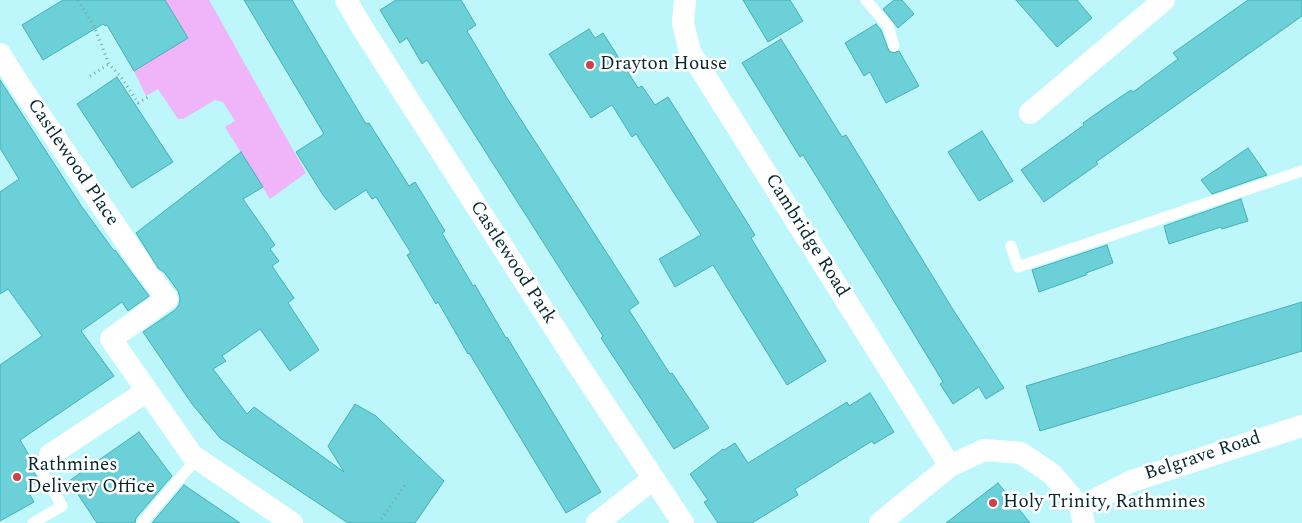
<!DOCTYPE html>
<html>
<head>
<meta charset="utf-8">
<style>
  body { margin:0 }
  canvas { display:block; background:#bef7fb }
</style>
</head>
<body>
<canvas width="1302" height="523"></canvas>
<script>
const ctx = document.querySelector('canvas').getContext('2d');
ctx.lineJoin = 'round';
function fill(path, color) {
  ctx.fillStyle = color;
  ctx.fill(path, 'evenodd');
}
function poly(rows) {
  const path = new Path2D();
  for (const r of rows) {
    path.moveTo(r[0], r[1]);
    for (let i = 2; i < r.length; i += 2) path.lineTo(r[i], r[i + 1]);
  }
  return path;
}
function trace(path, color, width, dash) {
  ctx.strokeStyle = color;
  ctx.lineWidth = width;
  ctx.lineCap = dash ? 'butt' : 'round';
  ctx.setLineDash(dash || []);
  ctx.stroke(path);
}
function write(font, color, halo, rows, align = 'center') {
  ctx.font = font + ' Spectral,serif';
  ctx.lineWidth = 5;
  ctx.setLineDash([]);
  ctx.textBaseline = 'middle';
  ctx.strokeStyle = halo;
  ctx.fillStyle = color;
  for (const [text, x, y, turn = 0] of rows) {
    ctx.save();
    ctx.translate(x, y);
    ctx.rotate((+turn || 0) * Math.PI / 180);
    ctx.textAlign = isNaN(turn) ? turn : align;
    if (halo) ctx.strokeText(text, 0, 0);
    ctx.fillText(text, 0, 0);
    ctx.restore();
  }
}
const green = poly([
  [165,0,209,0,306,173,270,199,225,127,235,121,223,102,215,100,183,119,178,119,158,89,146,96,134,71,188,38]
]);
const building = poly([
  [63,0,165,0,188,38,134,71,107,25,105,26,103,24,43,60,22,25,63,0],
  [244,0,292,0,366,124,369,123,409,186,415,182,445,231,442,233,473,286,475,285,506,338,507,337,601,492,566,513,469,353,468,354,438,302,436,304,407,255,411,253,376,197,372,199,366,190,335,210,323,195,296,152,324,134,244,0],
  [396,0,461,0,476,25,467,31,507,98,639,303,629,310,670,374,672,373,709,428,674,449,601,338,603,336,427,60,422,64,407,38,400,43,380,10,396,0],
  [743,0,790,0,803,21,768,42,743,0],
  [894,0,902,0,914,14,898,28,883,9,894,0],
  [1016,0,1077,0,1092,18,1057,47,1016,0],
  [1248,0,1302,0,1302,16,1096,162,1098,164,1044,202,1021,170,1084,125,1083,123,1107,106,1131,90,1133,92,1178,59,1173,53,1248,0],
  [876,24,881,30,889,51,893,53,899,51,919,86,886,103,870,72,864,76,845,43,876,24],
  [589,29,595,38,603,33,638,88,642,86,655,105,668,97,755,235,751,238,826,361,787,385,713,265,675,287,659,259,701,235,636,134,632,137,612,105,591,118,549,54,589,29],
  [781,39,842,137,846,135,952,308,1004,388,986,399,979,387,953,404,940,384,943,382,883,283,803,155,800,157,742,63,781,39],
  [117,77,173,162,132,188,77,104,117,77],
  [0,80,82,207,114,251,115,250,149,296,128,311,122,302,81,331,114,376,20,440,32,460,31,467,39,481,26,488,34,502,0,521,0,365,42,336,8,289,0,294,0,192,19,179,0,148,0,80],
  [982,131,1013,181,979,201,948,152,982,131],
  [1248,148,1267,175,1212,194,1201,180,1248,148],
  [241,152,263,187,243,199,275,245,270,249,279,261,272,266,294,298,288,303,319,350,290,371,260,329,222,356,226,361,213,369,247,414,254,407,344,472,328,446,355,404,376,416,444,481,415,523,348,523,220,438,192,404,143,332,175,310,179,305,180,298,178,291,164,272,158,268,136,233,241,152],
  [1241,199,1248,221,1222,229,1221,227,1169,244,1164,226,1241,199],
  [1107,245,1113,263,1086,273,1086,275,1039,292,1032,270,1107,245],
  [1302,302,1302,351,1040,431,1026,386,1302,302],
  [870,393,894,432,874,444,872,441,795,489,798,495,752,523,718,523,704,502,708,500,690,474,723,449,724,450,735,443,748,463,847,402,849,406,870,393],
  [139,432,172,476,136,518,135,523,97,523,69,481,139,432],
  [998,483,1030,523,946,523,998,483],
  [184,485,206,500,240,523,152,523,184,485]
]);
const path = poly([
  [78,0,94,26,109,64,121,77,138,103,148,97],
  [90,76,109,64],
  [381,519,407,482]
]);
const service = poly([
  [866,0,888,26,894,46],
  [1011,246,1018,267,1302,171],
  [33,523,62,506,38,464,50,455],
  [142,523,197,458]
]);
const minor = poly([
  [346,0,363,29,575,360,683,523],
  [685,0,683,23,690,52,950,466],
  [0,54,22,89,146,271],
  [1030,113,1164,0],
  [153,280,167,299,111,339,192,455,292,523],
  [50,455,147,391],
  [1080,507,1132,481,1302,426],
  [597,523,653,479],
  [880,523,950,466,984,450,1021,453,1052,474,1080,507,1084,523]
]);
const markers = [
  [590,65,5,"#d04048"],
  [17,477,5,"#d04048"],
  [993,503,5,"#d04048"]
];
const poiNames = [
  ["Drayton House",600,65],
  ["Rathmines",27,466],
  ["Delivery Office",27,488],
  ["Holy Trinity, Rathmines",1003,503]
];
const streetNames = [
  ["Castlewood Place",72,163,56],
  ["Cambridge Road",806,236,58],
  ["Castlewood Park",512,263,57],
  ["Belgrave Road",1203,457,-18]
];
fill(green, '#efb5f8');
fill(building, '#6bd0d8');
trace(building, '#46afb6', 1);
trace(path, '#77a7ab', 3, [1, 4]);
trace(service, '#fff', 11);
trace(minor, '#fff', 22);
for (const [x, y, r, color] of markers) {
  const dot = new Path2D();
  dot.arc(x, y, r, 0, 2 * Math.PI);
  ctx.fillStyle = color;
  ctx.fill(dot);
  trace(dot, '#fff', 2);
}
write('19px', '#07292c', '#fff', poiNames, 'left');
write('19px', '#07292c', '#fff', streetNames);
</script>
</body>
</html>
